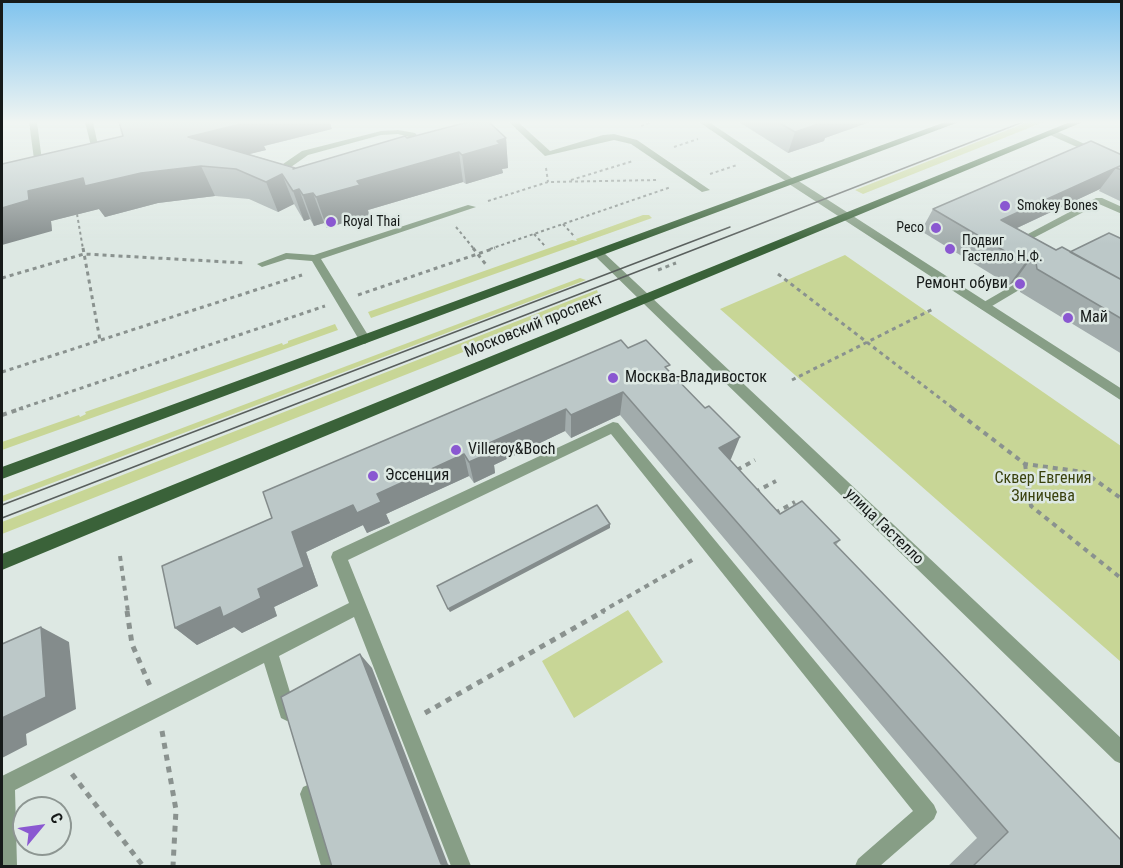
<!DOCTYPE html>
<html>
<head>
<meta charset="utf-8">
<style>
  body { margin:0 }
  #map { position:relative; width:1123px; height:868px; overflow:hidden; background:#dde8e3; font-family:"Roboto Condensed",sans-serif }
  canvas { display:block }
  .frame { position:absolute; inset:0; border:3px solid #161a19; pointer-events:none }
  .north { position:absolute; left:12px; top:796px; width:60px; height:60px; box-sizing:border-box; background:#dde8e3; border:2px solid #8d9692; border-radius:50%; rotate:61deg; font-size:16px; font-weight:700; line-height:24px; text-align:center; color:#161a19 }
  .north::after { content:''; display:block; margin:auto; width:21px; height:27px; background:#8a58d1; clip-path:polygon(50% 0,100% 100%,50% 72%,0 100%) }
</style>
</head>
<body>
<div id="map">
<canvas width="1123" height="868"></canvas>
<div class="frame"></div>
<div class="north">С</div>
</div>
<script>
const ctx = document.querySelector('canvas').getContext('2d');
ctx.lineJoin = 'round';
function fill(path, color) {
  ctx.fillStyle = color;
  ctx.fill(path, 'evenodd');
}
function poly(rows) {
  const path = new Path2D();
  for (const r of rows) {
    path.moveTo(r[0], r[1]);
    for (let i = 2; i < r.length; i += 2) path.lineTo(r[i], r[i + 1]);
  }
  return path;
}
function trace(path, color, width, dash) {
  ctx.strokeStyle = color;
  ctx.lineWidth = width;
  ctx.lineCap = dash ? 'butt' : 'round';
  ctx.setLineDash(dash || []);
  ctx.stroke(path);
}
function write(font, color, halo, rows, align = 'center') {
  ctx.font = font + ' "Roboto Condensed",sans-serif';
  ctx.lineWidth = 5;
  ctx.setLineDash([]);
  ctx.textBaseline = 'middle';
  ctx.strokeStyle = halo;
  ctx.fillStyle = color;
  for (const [text, x, y, turn = 0] of rows) {
    ctx.save();
    ctx.translate(x, y);
    ctx.rotate((+turn || 0) * Math.PI / 180);
    ctx.textAlign = isNaN(turn) ? turn : align;
    if (halo) ctx.strokeText(text, 0, 0);
    ctx.fillText(text, 0, 0);
    ctx.restore();
  }
}
const green = poly([
  [1028,122,1044,122,863,194,855,190],
  [643,215,649,215,652,218,371,318,368,312,572,240,577,241,576,239],
  [845,255,1121,446,1121,662,720,309],
  [580,278,586,280,2,502,2,496],
  [597,290,600,298,2,534,2,522],
  [335,324,338,330,2,450,2,442,79,415,80,417,86,414,85,412,282,343,283,345,288,343,288,341],
  [628,610,663,662,574,718,542,661]
]);
const pathFar3 = poly([
  [641,126,652,122],
  [674,147,698,139],
  [546,168,548,182],
  [710,174,737,165],
  [571,180,633,161],
  [488,201,548,182,658,180],
  [77,214,83,249],
  [563,224,574,236],
  [456,227,474,249],
  [534,234,545,246],
  [490,249,671,187]
]);
const pathFar2 = poly([
  [83,248,100,340],
  [473,248,487,266],
  [658,270,676,263],
  [778,274,954,409],
  [2,278,84,254,246,263],
  [358,295,495,248],
  [2,372,302,275],
  [792,380,933,309],
  [19,409,325,306]
]);
const pathFar1 = poly([
  [952,408,1025,464,1084,472,1122,499],
  [2,415,23,408],
  [1025,464,1031,506,1122,579],
  [737,470,755,460],
  [755,492,776,481],
  [775,513,795,502],
  [120,556,128,612],
  [601,612,694,559]
]);
const path = poly([
  [127,611,132,644,150,686],
  [425,713,604,611],
  [162,731,176,810,173,866],
  [72,774,143,866]
]);
const service = poly([
  [29,122,37,122,44,176,36,174,29,122],
  [85,122,93,122,101,160,94,158,85,122],
  [509,122,518,122,550,151,603,135,614,134,637,140,710,190,702,192,631,144,614,140,545,156,509,122],
  [699,122,709,122,798,182,790,184,699,122],
  [398,130,415,133,423,142,422,152,406,163,321,187,300,186,282,176,283,164,302,151,381,131,398,130],
  [398,134,409,137,415,143,415,149,400,159,321,181,305,181,291,175,291,167,308,155,381,135,398,134],
  [1050,131,1056,131,1122,161,1122,167,1050,135,1050,131],
  [1096,198,1102,198,1122,207,1122,214,1099,204,1018,246,1010,246,1009,244,1096,198],
  [468,205,476,207,321,259,371,340,365,344,361,343,312,261,287,259,262,267,257,264,286,253,314,255,468,205],
  [599,251,603,252,650,296,650,302,642,302,595,256,595,252,599,251],
  [1015,284,1019,286,1019,290,987,309,983,310,977,306,1015,284],
  [613,422,618,423,934,805,937,812,934,819,880,866,855,866,858,859,913,811,611,434,348,560,471,866,451,866,354,617,279,656,296,712,293,718,287,721,281,718,264,663,15,790,17,866,2,866,2,776,349,603,331,557,333,552,613,422],
  [310,784,317,787,320,794,341,866,321,866,300,794,303,787,310,784]
]);
const minor = poly([
  [789,180,797,180,1122,389,1122,401,789,184,789,180],
  [646,295,650,296,1122,739,1122,764,1115,761,642,302,640,299,646,295]
]);
const primary = poly([
  [945,122,959,122,2,479,2,467,945,122],
  [1070,122,1083,122,2,570,2,554,1070,122]
]);
const tram = poly([
  [2,505,730,227],
  [2,518,1023,122]
]);
const wall = poly([
  [739,122,870,122,825,138,824,141,788,153],
  [332,129,264,146,266,150,249,154,295,168,407,138,506,138,508,168,502,169,503,173,466,184,463,182,368,210,369,215,327,228,324,223,314,226,310,219,304,221,294,204,278,212,249,199,215,196,158,203,105,217,99,209,51,221,52,231,2,164],
  [1122,155,1122,202,1099,191,1100,189,1017,228,1056,250,1070,252,1122,239,1122,354,1020,292,1020,284,1014,282,1009,285,921,231,933,209],
  [628,348,669,371,731,459,730,460,780,514,840,540,836,545,1122,867,947,867,977,838,620,415,571,438,565,431,494,465,495,473,474,483,469,476,386,514,390,523,367,533,363,525,306,552,318,586,274,607,277,616,242,633,234,627,197,645,175,628,272,518]
]);
const shadedWall = poly([
  [249,122,330,122,332,129,264,146,266,150,202,166,188,137],
  [824,122,870,122,825,138,824,141,788,153,795,132],
  [506,138,508,168,502,169,503,173,466,184,462,155,497,141],
  [459,152,463,182,368,210,369,215,327,228,316,197,357,181],
  [201,166,215,196,158,203,105,217,99,209,51,221,52,231,2,245,2,208,28,191,83,178,141,173],
  [1116,168,1100,189,987,242,1001,220],
  [282,174,294,204,278,212,266,182],
  [299,189,310,219,304,221,293,191],
  [302,193,313,193,324,223,314,226],
  [1030,260,1014,282,1009,285,1025,263],
  [623,392,620,415,571,438,571,415],
  [566,409,565,431,494,465,495,473,474,483,469,462,487,444],
  [740,437,731,459,711,470,719,448],
  [464,454,469,476,386,514,390,523,367,533,363,525,306,552,318,586,274,607,277,616,242,633,234,627,197,645,175,628,258,589,292,532],
  [610,524,610,528,450,612,448,609],
  [41,627,69,642,76,709,26,734,27,745,2,758,2,718],
  [360,654,372,668,449,867,441,864]
]);
const building = poly([
  [119,122,249,122,188,137,295,168,293,169,405,136,407,138,468,122,489,122,506,138,497,141,500,144,462,155,459,152,357,181,360,185,316,197,313,193,303,195,299,189,293,191,282,174,266,182,236,169,201,166,141,173,85,186,83,178,28,191,29,200,2,208,2,164,123,136,119,122],
  [778,122,824,122,795,132,778,122],
  [1091,141,1122,155,1122,165,1001,220,1056,250,1062,247,1122,280,1122,319,1037,269,1036,262,1030,260,1025,263,933,209,1091,141],
  [1122,165,1122,170,1116,168,1122,165],
  [1109,233,1122,239,1122,280,1070,252,1109,233],
  [621,340,628,348,646,340,670,365,665,367,705,408,709,406,740,437,719,448,780,514,802,501,840,540,834,543,1122,841,1122,867,972,867,1008,832,623,392,571,415,566,409,487,444,492,452,469,462,464,454,377,494,381,502,357,513,353,505,292,532,304,567,258,589,261,598,223,617,220,607,175,628,162,566,272,518,263,492,621,340],
  [597,505,610,524,448,609,437,586,597,505],
  [41,627,46,697,2,718,2,644,41,627],
  [360,654,441,864,448,865,449,867,332,867,281,697,360,654]
]);
const markers = [
  [1005,206,6,"#8a58d1"],
  [331,222,6,"#8a58d1"],
  [936,228,6,"#8a58d1"],
  [950,249,6,"#8a58d1"],
  [1020,284,6,"#8a58d1"],
  [1068,318,6,"#8a58d1"],
  [613,378,6,"#8a58d1"],
  [456,450,6,"#8a58d1"],
  [373,476,6,"#8a58d1"]
];
const farPoinames = [
  ["Smokey Bones",1017,206],
  ["Royal Thai",343,222],
  ["Ресо",924,228,"right"],
  ["Подвиг",962,241],
  ["Гастелло Н.Ф.",962,257]
];
const poiNames = [
  ["Ремонт обуви",1008,284,"right"],
  ["Май",1080,318],
  ["Москва-Владивосток",625,378],
  ["Villeroy&Boch",468,450],
  ["Эссенция",385,476]
];
const streetNames = [
  ["Московский проспект",534,326,-22],
  ["улица Гастелло",884,527,44]
];
const parkNames = [
  ["Сквер Евгения",1043,479],
  ["Зиничева",1043,497]
];
fill(green, '#c8d696');
trace(pathFar3, '#8a928f', 2, [3, 3]);
trace(pathFar2, '#8a928f', 3, [4, 4]);
trace(pathFar1, '#8a928f', 4, [5, 5]);
trace(path, '#8a928f', 5, [6, 6]);
fill(service, '#879e86');
fill(minor, '#879e86');
fill(primary, '#3a6239');
trace(tram, '#595f5d', 1.5);
fill(wall, '#a2acac');
fill(shadedWall, '#848c8c');
fill(building, '#bcc8c8');
trace(building, '#848c8c', 1.5);
const sky = ctx.createLinearGradient(0, 0, 0, 244);
sky.addColorStop(0, '#7fc3ee');
sky.addColorStop(0.5, '#f0f5f2');
sky.addColorStop(1, '#f0f5f200');
ctx.fillStyle = sky;
ctx.fillRect(0, 0, 1123, 244);
for (const [x, y, r, color] of markers) {
  const dot = new Path2D();
  dot.arc(x, y, r, 0, 2 * Math.PI);
  ctx.fillStyle = color;
  ctx.fill(dot);
  trace(dot, '#dde8e3', 2);
}
write('14px', '#161a19', '#dde8e3', farPoinames, 'left');
write('16px', '#161a19', '#dde8e3', poiNames, 'left');
write('16px', '#161a19', '#dde8e3', streetNames);
write('16px', '#39410d', '#dde8e3', parkNames);
</script>
</body>
</html>
